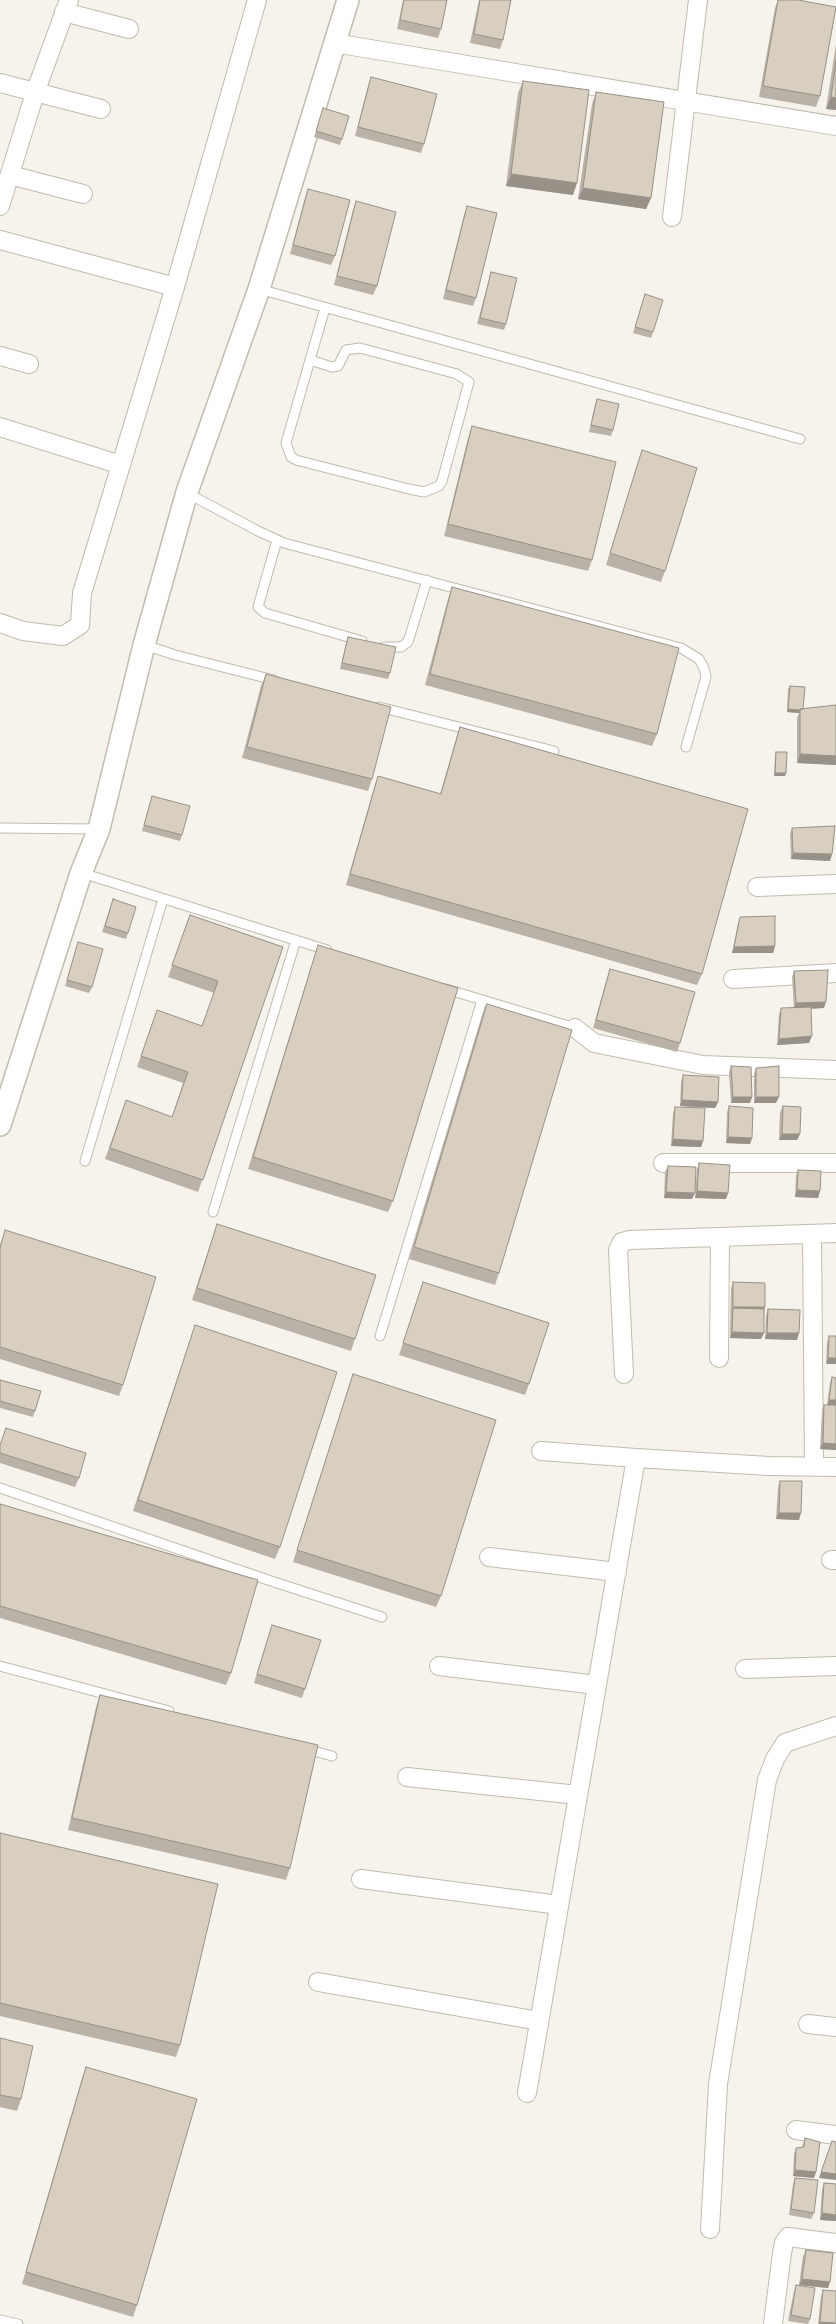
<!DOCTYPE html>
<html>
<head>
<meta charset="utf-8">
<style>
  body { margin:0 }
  canvas { display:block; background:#f6f3ec }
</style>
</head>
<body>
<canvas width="836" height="2324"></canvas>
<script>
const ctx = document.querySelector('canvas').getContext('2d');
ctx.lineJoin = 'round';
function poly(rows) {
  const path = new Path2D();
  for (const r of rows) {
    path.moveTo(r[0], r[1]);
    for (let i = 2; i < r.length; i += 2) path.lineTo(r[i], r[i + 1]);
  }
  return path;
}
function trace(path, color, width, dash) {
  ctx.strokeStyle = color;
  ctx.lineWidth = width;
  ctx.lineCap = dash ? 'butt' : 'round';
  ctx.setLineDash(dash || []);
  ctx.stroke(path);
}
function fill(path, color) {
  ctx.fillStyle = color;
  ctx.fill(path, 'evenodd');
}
const service = poly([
  [259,289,800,439],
  [310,360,286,443,291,457,296,460,409,489,424,492,439,486,442,481,469,382,457,374,360,348,346,350,338,366,332,367,310,360,325,308],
  [187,493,258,531,284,543,681,648,699,659,704,668,706,677,686,747],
  [277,540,258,607,265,613,362,641],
  [145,645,175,655,274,680],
  [384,647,401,647,408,642,427,580],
  [379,707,554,751],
  [0,828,99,829],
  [82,873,327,950],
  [446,989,575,1028],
  [85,1161,163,899],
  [213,1212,296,940],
  [380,1336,482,1000],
  [0,1488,271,1581,382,1617],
  [0,1666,169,1711],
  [307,1749,332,1756],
  [0,2320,18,2324]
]);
const minor = poly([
  [64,12,129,29],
  [334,43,836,126],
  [0,83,101,109],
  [10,175,83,194],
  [0,206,35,93,69,0],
  [672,217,698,0],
  [0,240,175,287],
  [0,356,29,364],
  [0,427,121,465],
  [0,623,23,631,63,636,80,625,82,593,175,287,257,0],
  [757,887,836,884],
  [733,979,836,973],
  [575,1028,594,1043,703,1065,836,1070],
  [663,1163,836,1163],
  [812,1234,814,1466],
  [719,1358,720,1238],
  [624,1374,618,1250,622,1242,630,1240,836,1233],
  [541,1451,636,1458],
  [489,1557,617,1572],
  [831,1560,836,1560],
  [439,1666,597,1685],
  [745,1669,836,1666],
  [407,1777,578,1795],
  [361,1879,559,1905],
  [318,1982,539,2021],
  [808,2024,836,2027],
  [527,2093,636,1458,769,1466,836,1467],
  [796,2130,836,2135],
  [710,2229,718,2084,767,1780,775,1759,785,1743,836,1726],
  [773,2324,782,2253,784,2243,788,2237,836,2243]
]);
const tertiary = poly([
  [0,1125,81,873,99,829,144,645,187,492,259,289,348,0]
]);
const wall = poly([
  [403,0,447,0,441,29,438,38,397,29],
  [479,0,511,0,503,40,500,49,470,43],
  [778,0,798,0,820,96,816,107,759,97,775,8],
  [836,44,836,110,826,109],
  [371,77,424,144,421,153,355,136,368,86],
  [523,81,573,195,506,186,518,93],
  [596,92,651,198,646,209,578,199,592,104],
  [323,108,349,116,340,145,314,137],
  [308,189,335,256,331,265,290,254,305,198],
  [356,201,377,286,373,295,334,285,353,210],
  [467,206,476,298,473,306,443,299,464,215],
  [491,272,506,324,504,330,477,324],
  [645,294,653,332,651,338,633,333],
  [597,399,613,430,611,436,589,432,595,405],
  [472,426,592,560,588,571,444,536,468,438],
  [642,450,665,571,661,582,606,565],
  [452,587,657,734,652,746,425,685,448,599],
  [348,637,390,673,388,679,340,669,346,643],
  [266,674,372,779,368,791,242,758,261,686],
  [790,686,803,709,836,705,836,765,797,763,797,718,799,713,787,712,788,689],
  [460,727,702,974,697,985,346,885,374,788,378,776,440,794,456,739],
  [776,752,786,773,785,776,774,776,775,755],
  [152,796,182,835,180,841,142,831],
  [792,828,832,854,830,861,791,859,790,834],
  [113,899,136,907,126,939,102,932],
  [190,915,283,947,198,1192,105,1159,126,1100,172,1117,183,1083,137,1067,157,1010,202,1026,214,993,168,977],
  [740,917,775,946,773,953,732,953,738,923],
  [78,942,92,987,89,993,65,986],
  [318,945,393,1201,388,1212,248,1169],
  [610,969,680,1043,677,1052,593,1028,607,978],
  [794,971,824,1008,811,1009,809,1043,777,1045,779,1014,781,1008,794,1008,792,977],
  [487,1004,499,1273,495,1285,409,1259,482,1016],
  [731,1066,752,1097,750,1103,731,1103,729,1072],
  [756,1068,776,1103,754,1103,754,1074],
  [683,1075,718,1102,715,1108,680,1106,681,1082],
  [729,1106,752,1138,750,1144,726,1143,727,1112],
  [783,1106,800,1134,797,1140,779,1140,780,1112],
  [675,1107,703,1141,701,1147,671,1146,673,1113],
  [699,1163,728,1193,726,1199,695,1198,697,1169],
  [668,1166,692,1199,664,1198,665,1172],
  [798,1170,820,1191,818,1198,795,1197,796,1176],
  [217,1224,355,1339,351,1351,192,1300],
  [5,1230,123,1385,119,1396,0,1359,0,1245],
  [423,1282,529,1384,525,1395,399,1355],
  [733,1282,765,1307,761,1339,730,1338,731,1288],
  [768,1309,797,1340,765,1339,766,1315],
  [195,1325,280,1547,275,1559,133,1511],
  [829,1336,836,1336,826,1364,827,1342],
  [353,1374,441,1596,436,1607,293,1562],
  [832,1377,836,1450,820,1449,822,1411,824,1405,827,1405,830,1383],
  [0,1380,35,1411,33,1417,0,1408],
  [0,1444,79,1478,75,1487,0,1463],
  [780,1481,799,1520,776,1519,778,1487],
  [0,1504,231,1673,226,1685,0,1618],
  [272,1625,305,1689,302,1698,254,1683],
  [100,1695,290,1868,286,1880,68,1830,96,1707],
  [0,1833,180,2045,176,2057,0,2016],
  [0,2038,21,2099,17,2111,0,2107],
  [86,2067,137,2305,133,2317,22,2284,82,2078],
  [805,2138,816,2172,814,2178,793,2176,794,2154,796,2148,802,2147],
  [795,2178,814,2213,811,2219,789,2215,793,2184],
  [824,2183,836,2184,836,2221,820,2220,822,2189],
  [806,2250,830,2282,828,2288,799,2285,803,2256],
  [796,2285,810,2319,808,2324,788,2321,794,2291],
  [823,2290,835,2324,818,2324,821,2296]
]);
const shadedWall = poly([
  [831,97,836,98,836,110,826,109],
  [511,174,577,183,573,195,506,186],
  [583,188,651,198,646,209,578,199],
  [788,709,800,710,799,713,787,712],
  [800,754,836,756,836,765,797,763],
  [775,773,786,773,785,776,774,776],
  [793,853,832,854,830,861,791,859],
  [775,946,773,953,732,953,734,947],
  [826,1002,824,1008,794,1009,796,1003],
  [812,1036,809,1043,777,1045,779,1039],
  [733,1097,752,1097,750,1103,731,1103],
  [756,1097,779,1097,776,1103,754,1103],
  [682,1100,718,1102,715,1108,680,1106],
  [782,1134,800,1134,797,1140,779,1140],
  [728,1137,752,1138,750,1144,726,1143],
  [673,1139,703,1141,701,1147,671,1146],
  [797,1190,820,1191,818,1198,795,1197],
  [697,1191,728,1193,726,1199,695,1198],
  [666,1192,695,1193,692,1199,664,1198],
  [733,1307,765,1307,762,1313,733,1308,730,1313],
  [732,1332,764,1333,761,1339,730,1338],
  [767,1333,799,1333,797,1340,765,1339],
  [828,1358,836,1358,836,1364,826,1364],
  [829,1400,836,1400,836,1406,827,1406],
  [823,1443,836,1444,836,1450,820,1449],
  [779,1513,801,1513,799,1520,776,1519],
  [795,2170,816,2172,814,2178,793,2176],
  [821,2172,836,2174,836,2180,819,2178],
  [822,2213,836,2215,836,2221,820,2220],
  [802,2279,830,2282,828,2288,799,2285],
  [820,2322,836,2323,835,2324,819,2324]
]);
const building = poly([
  [404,0,447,0,441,29,400,20,404,0],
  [480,0,511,0,503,40,474,34,480,0],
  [778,0,798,0,836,7,820,96,763,86,778,0],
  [836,61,836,98,831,97,836,61],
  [371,77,437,94,424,144,358,127,371,77],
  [523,81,589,90,577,183,511,174,523,81],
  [596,92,664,102,651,198,583,188,596,92],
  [323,108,349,116,342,139,316,131,323,108],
  [308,189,350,200,335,256,293,245,308,189],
  [356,201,396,212,377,286,337,276,356,201],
  [467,206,497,213,476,298,446,290,467,206],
  [491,272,517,278,506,324,480,318,491,272],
  [645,294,663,300,653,332,635,327,645,294],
  [597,399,619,404,613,430,591,425,597,399],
  [472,426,616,462,592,560,448,524,472,426],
  [642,450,697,468,665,571,610,553,642,450],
  [452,587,679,648,657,734,430,674,452,587],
  [348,637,396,647,390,673,342,663,348,637],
  [266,674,391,707,372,779,247,747,266,674],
  [790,686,805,687,803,709,800,710,788,709,790,686],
  [836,705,836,756,800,754,800,709,836,705],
  [460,727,748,809,702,974,350,874,378,776,441,794,460,727],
  [776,752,787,752,786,773,775,773,776,752],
  [152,796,190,806,182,835,144,825,152,796],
  [835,826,832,854,793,853,792,828,835,826],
  [113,899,136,907,128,933,105,926,113,899],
  [190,915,283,947,203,1180,110,1148,126,1100,172,1117,188,1072,141,1056,157,1010,202,1026,218,981,172,965,190,915],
  [775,916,775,946,734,947,740,917,775,916],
  [78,942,103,949,92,987,67,980,78,942],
  [318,945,458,988,393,1201,253,1157,318,945],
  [610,969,695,992,680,1043,596,1020,610,969],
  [828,970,826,1002,796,1003,794,971,828,970],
  [487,1004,572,1030,499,1273,414,1247,487,1004],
  [811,1007,812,1036,779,1039,781,1008,811,1007],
  [731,1066,751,1067,752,1097,733,1097,731,1066],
  [779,1066,779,1097,756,1097,756,1068,779,1066],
  [683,1075,719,1077,718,1102,682,1100,683,1075],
  [729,1106,753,1108,752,1138,728,1137,729,1106],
  [783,1106,801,1107,800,1134,782,1134,783,1106],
  [675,1107,705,1108,703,1141,673,1139,675,1107],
  [699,1163,730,1165,728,1193,697,1191,699,1163],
  [668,1166,696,1167,695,1193,666,1192,668,1166],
  [798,1170,821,1171,820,1191,797,1190,798,1170],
  [217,1224,376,1275,355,1339,197,1288,217,1224],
  [5,1230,156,1277,123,1385,0,1347,0,1248,5,1230],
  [423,1282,549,1323,529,1384,403,1343,423,1282],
  [733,1282,765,1283,765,1307,733,1307,733,1282],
  [733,1308,764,1309,764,1333,732,1332,733,1308],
  [768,1309,800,1310,799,1333,767,1333,768,1309],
  [195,1325,337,1372,280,1547,138,1500,195,1325],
  [829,1336,836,1336,836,1358,828,1358,829,1336],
  [353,1374,496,1420,441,1596,297,1550,353,1374],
  [832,1377,836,1378,836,1400,829,1400,832,1377],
  [0,1380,41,1391,35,1411,0,1401,0,1380],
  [824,1405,836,1405,836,1444,823,1443,824,1405],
  [6,1428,86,1453,79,1478,0,1453,0,1445,6,1428],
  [780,1481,802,1481,801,1513,779,1513,780,1481],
  [0,1504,258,1580,231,1673,0,1606,0,1504],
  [272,1625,321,1640,305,1689,257,1674,272,1625],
  [100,1695,318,1745,290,1868,72,1818,100,1695],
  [0,1833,218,1884,180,2045,0,2003,0,1833],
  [0,2038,33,2046,21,2099,0,2095,0,2038],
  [86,2067,197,2099,137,2305,26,2272,86,2067],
  [805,2138,820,2142,816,2172,795,2170,796,2148,804,2147,805,2138],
  [832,2141,836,2142,836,2174,821,2172,832,2141],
  [795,2178,818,2180,814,2213,791,2209,795,2178],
  [824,2183,836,2184,836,2215,822,2213,824,2183],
  [806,2250,833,2253,830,2282,802,2279,806,2250],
  [796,2285,815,2288,810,2319,791,2315,796,2285],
  [823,2290,836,2291,836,2323,820,2322,823,2290]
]);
trace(service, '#c2bbae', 11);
trace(minor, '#c2bbae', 20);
trace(tertiary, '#c2bbae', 24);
trace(service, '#fff', 9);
trace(minor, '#fff', 18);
trace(tertiary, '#fff', 21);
fill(wall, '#bab2a6');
fill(shadedWall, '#979187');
fill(building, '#d8cfc1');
trace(building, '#979187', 1);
</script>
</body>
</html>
